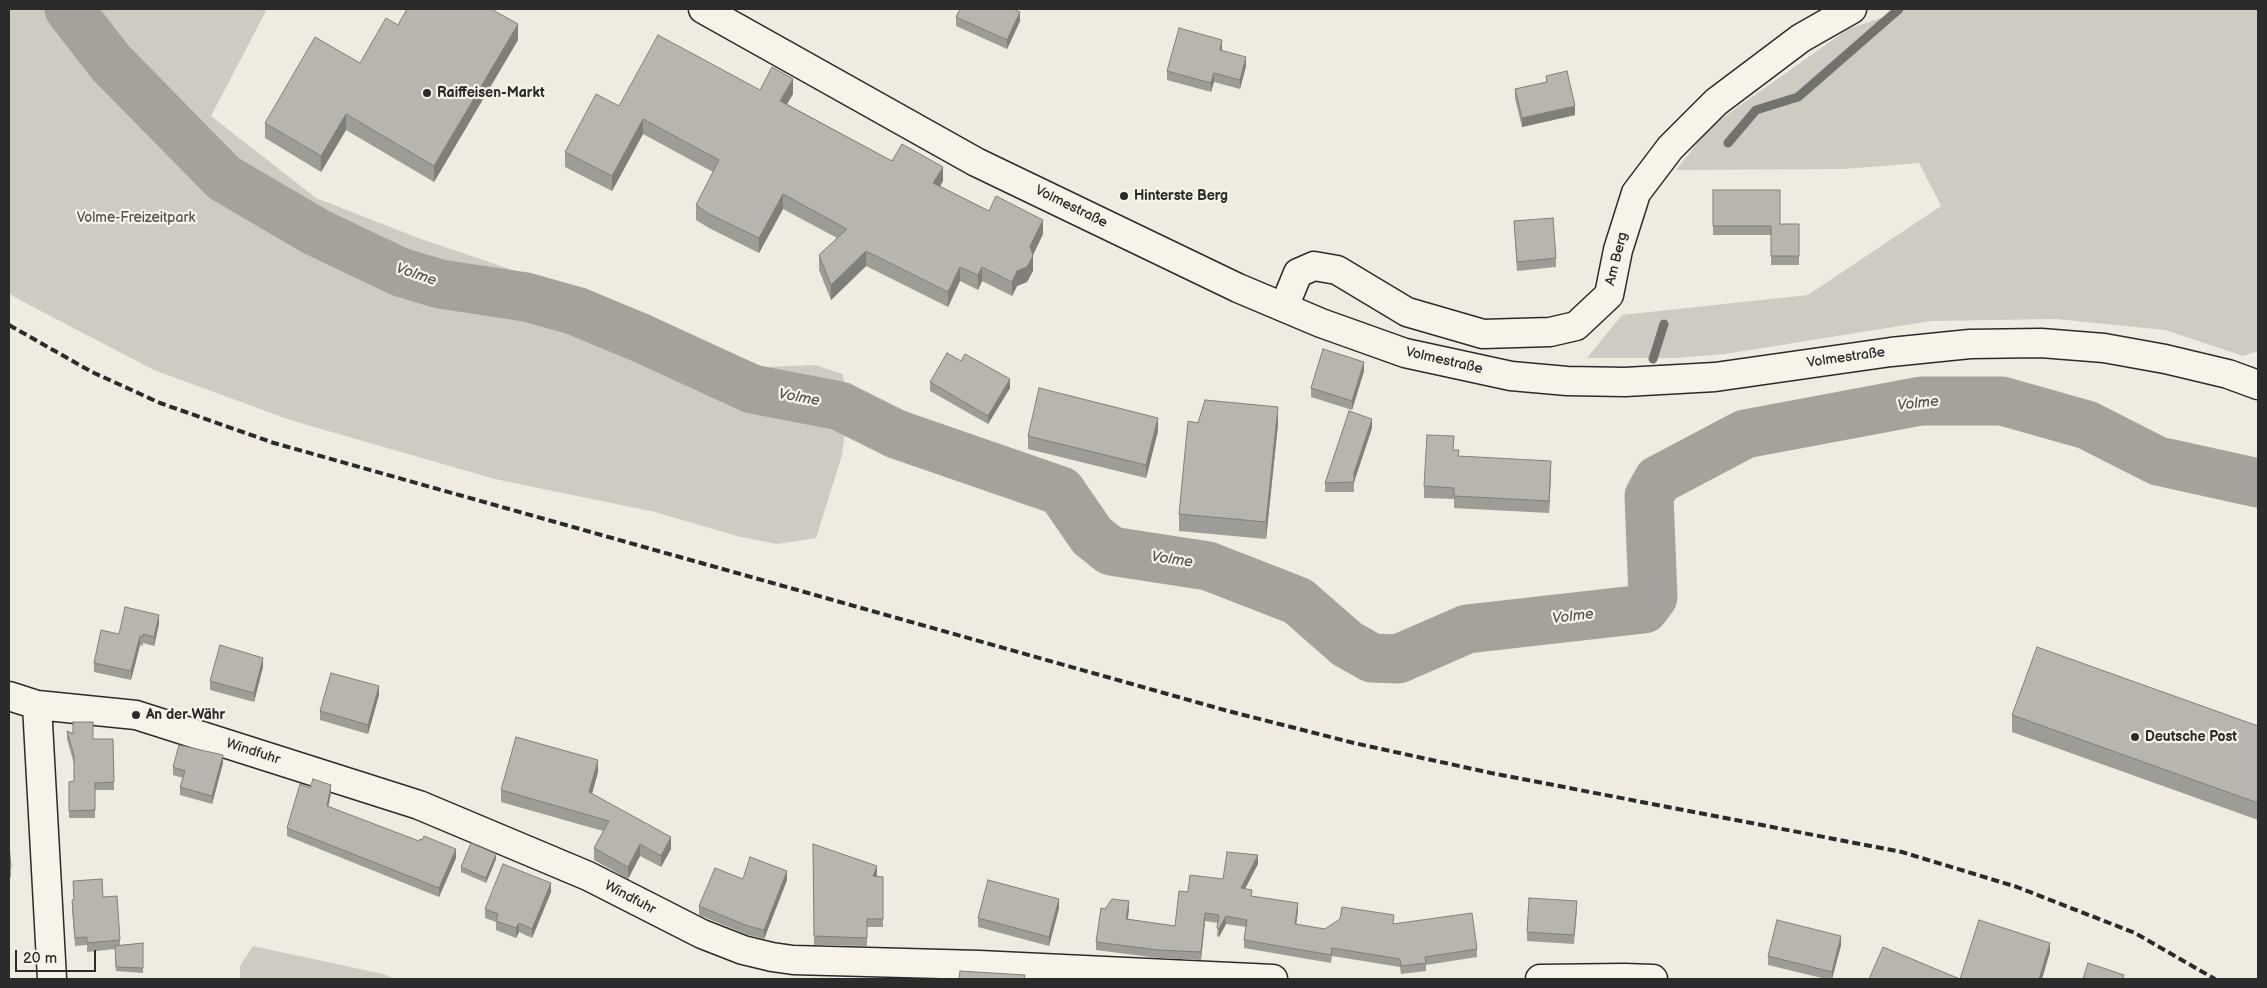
<!DOCTYPE html>
<html>
<head>
<meta charset="utf-8">
<style>
  body { margin:0 }
  #map { position:relative; width:2267px; height:988px; overflow:hidden; background:#efebe0; font-family:"Balsamiq Sans",sans-serif }
  canvas { display:block }
  .frame { position:absolute; inset:0; border:10px solid #2b2b2b; pointer-events:none }
  .scale { position:absolute; left:15px; top:950px; width:81px; height:22px; box-sizing:border-box; border:2px solid #2b2b2b; border-top:0; padding-left:6px; font-size:15px; line-height:18px; white-space:nowrap; color:#2b2b2b; -webkit-text-stroke:4px #f7f3e8; paint-order:stroke }
</style>
</head>
<body>
<div id="map">
<canvas width="2267" height="988"></canvas>
<div class="frame"></div>
<div class="scale">20 m</div>
</div>
<script>
const ctx = document.querySelector('canvas').getContext('2d');
ctx.lineJoin = 'round';
function fill(path, color) {
  ctx.fillStyle = color;
  ctx.fill(path, 'evenodd');
}
function poly(rows) {
  const path = new Path2D();
  for (const r of rows) {
    path.moveTo(r[0], r[1]);
    for (let i = 2; i < r.length; i += 2) path.lineTo(r[i], r[i + 1]);
  }
  return path;
}
function trace(path, color, width, dash) {
  ctx.strokeStyle = color;
  ctx.lineWidth = width;
  ctx.lineCap = dash ? 'butt' : 'round';
  ctx.setLineDash(dash || []);
  ctx.stroke(path);
}
function write(font, color, halo, rows, align = 'center') {
  ctx.font = font + ' "Balsamiq Sans",sans-serif';
  ctx.lineWidth = 4.5;
  ctx.setLineDash([]);
  ctx.textBaseline = 'middle';
  ctx.strokeStyle = halo;
  ctx.fillStyle = color;
  for (const [text, x, y, turn = 0] of rows) {
    ctx.save();
    ctx.translate(x, y);
    ctx.rotate((+turn || 0) * Math.PI / 180);
    ctx.textAlign = isNaN(turn) ? turn : align;
    if (halo) ctx.strokeText(text, 0, 0);
    ctx.fillText(text, 0, 0);
    ctx.restore();
  }
}
const green = poly([
  [9,9,267,9,211,116,316,198,421,239,622,307,764,367,815,365,843,374,847,415,842,455,816,538,777,544,737,536,655,512,495,479,290,420,154,370,16,298,9,293],
  [1908,9,2258,9,2258,351,2243,356,2165,330,2056,319,1931,321,1725,354,1676,358,1587,358,1622,315,1808,295,1941,206,1919,163,1843,169,1676,170,1711,126,1848,29],
  [253,946,383,974,395,979,240,979,240,966]
]);
const stream = poly([
  [1728,143,1756,110,1798,97,1899,9],
  [1653,359,1664,324]
]);
const river = poly([
  [69,9,111,63,224,178,316,232,400,272,440,284,526,297,576,311,641,338,752,389,840,406,896,434,1061,491,1092,536,1111,551,1208,566,1298,601,1347,644,1372,658,1398,659,1467,629,1644,609,1653,597,1649,496,1658,480,1745,434,1921,401,2002,401,2087,425,2158,461,2258,483]
]);
const minor = poly([
  [1284,307,1298,273,1314,266,1337,270,1407,312,1483,334,1550,332,1576,326,1609,295,1618,250,1636,193,1670,148,1716,102,1801,38,1852,9],
  [9,696,37,705,136,715,419,805,588,876,702,934,743,950,772,957,793,960,979,965,1273,979],
  [37,705,52,979],
  [1540,979,1624,978,1653,979]
]);
const primary = poly([
  [703,9,976,162,1238,288,1321,323,1405,353,1511,376,1567,381,1625,382,1715,377,1891,352,1970,344,2041,343,2104,348,2165,359,2228,374,2258,385]
]);
const rail = poly([
  [9,325,92,372,160,403,274,443,1228,711,1354,743,1491,773,1902,852,2017,887,2135,933,2215,979]
]);
const wall = poly([
  [956,17,1020,21,1007,49,956,26],
  [398,25,518,40,434,182,346,130,321,172,265,138,265,123,360,63],
  [1222,49,1222,50,1246,66,1240,89,1214,82,1211,92,1167,80,1167,71],
  [1546,76,1575,115,1522,127,1515,98,1515,89,1546,82],
  [760,90,793,94,787,104,892,161,943,181,940,186,989,211,1043,234,1033,255,1033,271,1027,282,1017,286,1012,296,982,281,978,290,960,281,948,307,866,266,831,300,819,270,819,255,837,238,783,209,759,253,709,228,696,220,696,205,713,172,643,134,612,191,565,167,565,152,619,106],
  [1713,190,1780,224,1799,224,1799,265,1771,265,1771,235,1713,235],
  [1514,221,1556,258,1556,267,1517,271],
  [961,361,1010,388,988,424,930,391,930,382],
  [1364,371,1352,410,1311,397,1311,388],
  [1198,423,1278,424,1266,539,1179,531,1179,514],
  [1372,428,1354,482,1354,492,1325,492,1325,483],
  [1158,431,1146,478,1028,449,1028,436],
  [1454,450,1459,456,1551,472,1549,513,1454,508,1454,499,1424,498,1424,486],
  [159,624,154,646,143,643,143,646,140,645,131,680,94,672,94,663,119,634],
  [263,667,254,702,210,690,210,681],
  [379,695,368,734,320,720,320,711],
  [2012,715,2258,726,2258,820,2012,732],
  [67,731,93,739,113,739,114,790,95,790,95,818,69,818,69,782,74,781,74,764,67,739],
  [223,763,212,804,180,795,180,787,183,778,173,775,173,767],
  [598,772,592,794,671,849,661,867,640,856,628,879,594,860,594,848,603,831,501,802,501,790],
  [310,788,331,793,328,806,456,858,439,897,287,836,287,828],
  [9,844,11,868,11,877,9,878],
  [813,844,877,875,876,876,883,877,883,927,867,927,867,946,814,945],
  [496,859,486,883,461,872,461,867],
  [1258,864,1245,889,1252,896,1298,911,1296,925,1325,929,1394,924,1477,949,1477,957,1426,965,1426,971,1401,974,1400,967,1332,956,1331,963,1244,948,1244,940,1246,927,1226,924,1219,937,1217,936,1218,923,1205,921,1201,960,1158,958,1096,950,1096,942,1105,909,1129,909,1128,919,1175,926,1188,892,1223,879],
  [743,879,787,880,764,939,748,935,699,915,699,906],
  [73,881,103,897,120,940,120,945,143,943,143,973,116,971,115,949,87,952,87,945,75,946,72,908,72,900,74,900],
  [551,892,532,938,519,932,516,938,496,930,496,922,485,918,485,909],
  [1059,908,1049,946,978,927,978,918],
  [1577,910,1574,944,1527,941,1527,932],
  [1841,945,1832,979,1826,979,1768,965,1768,956]
]);
const shadedWall = poly([
  [1020,12,1020,21,1007,49,1007,40],
  [518,24,518,40,434,182,434,166],
  [1222,40,1222,49,1220,59,1220,50],
  [1246,57,1246,66,1240,89,1240,80],
  [1214,73,1214,82,1211,92,1211,83],
  [793,79,793,94,780,116,780,101],
  [1575,106,1575,115,1522,127,1522,118],
  [346,114,346,130,321,172,321,156],
  [643,119,643,134,612,191,612,176],
  [943,167,943,181,933,198,933,183],
  [783,194,783,209,759,253,759,238],
  [1043,220,1043,234,1030,261,1030,246],
  [866,251,866,266,831,300,831,285],
  [1033,256,1033,271,1027,282,1017,286,1012,296,1012,282,1017,271],
  [960,267,960,281,948,307,948,292],
  [982,267,982,281,978,290,978,275],
  [1364,362,1364,371,1352,410,1352,401],
  [1010,379,1010,388,988,424,988,416],
  [1278,407,1278,424,1266,539,1266,522],
  [1158,418,1158,431,1146,478,1146,465],
  [1372,419,1372,428,1354,482,1354,473],
  [1551,461,1551,472,1549,513,1549,501],
  [159,615,159,624,154,646,154,637],
  [140,636,140,645,131,680,131,671],
  [263,658,263,667,254,702,254,693],
  [379,686,379,695,368,734,368,725],
  [223,755,223,763,212,804,212,796],
  [598,760,598,772,589,804,589,792],
  [331,785,331,793,327,814,327,806],
  [671,837,671,849,661,867,661,856],
  [640,844,640,856,628,879,628,867],
  [456,849,456,858,439,897,439,888],
  [496,854,496,859,486,883,486,878],
  [1258,855,1258,864,1241,896,1241,888],
  [877,866,877,875,873,885,873,876],
  [787,871,787,880,764,939,764,930],
  [551,883,551,892,532,938,532,929],
  [1059,899,1059,908,1049,946,1049,937],
  [1129,901,1129,909,1126,927,1126,919],
  [1298,903,1298,911,1295,933,1295,924],
  [1205,913,1205,921,1201,960,1201,952],
  [1226,916,1226,924,1219,937,1219,929],
  [519,923,519,932,516,938,516,928],
  [1841,936,1841,945,1832,979,1832,972],
  [2050,943,2050,952,2042,979,2039,979]
]);
const building = poly([
  [407,9,491,9,518,24,434,166,346,114,321,156,265,123,315,37,360,63,386,18,398,25,407,9],
  [960,9,1013,9,1020,12,1007,40,956,17,960,9],
  [1179,28,1222,40,1220,50,1246,57,1240,80,1214,73,1211,83,1167,71,1179,28],
  [658,35,760,90,772,67,793,79,780,101,892,161,902,144,943,167,933,183,989,211,996,196,1043,220,1030,246,1033,256,1027,267,1017,271,1012,282,982,267,978,275,960,267,948,292,866,251,831,285,819,255,847,229,783,194,759,238,709,214,696,205,719,160,643,119,612,176,565,152,596,94,619,106,658,35],
  [1567,71,1575,106,1522,118,1515,89,1547,82,1546,76,1567,71],
  [1713,190,1780,190,1780,224,1799,224,1799,256,1771,256,1771,226,1713,226,1713,190],
  [1553,218,1556,258,1517,262,1514,221,1553,218],
  [1323,349,1364,362,1352,401,1311,388,1323,349],
  [947,353,961,361,965,354,1010,379,988,416,930,382,947,353],
  [1039,388,1158,418,1146,465,1028,436,1039,388],
  [1205,400,1278,407,1266,522,1179,514,1188,421,1198,423,1205,400],
  [1349,411,1372,419,1354,473,1354,482,1325,483,1349,411],
  [1427,435,1454,436,1453,450,1459,450,1458,456,1551,461,1549,501,1454,496,1454,488,1424,486,1427,435],
  [125,607,159,615,154,637,143,634,143,637,140,636,131,671,94,663,101,630,119,634,125,607],
  [220,645,263,658,254,693,210,681,220,645],
  [2037,647,2258,726,2258,803,2012,715,2037,647],
  [331,673,379,686,368,725,320,711,331,673],
  [73,722,93,722,93,739,113,739,114,782,95,783,95,810,69,811,69,782,74,781,74,756,67,731,73,734,73,722],
  [516,737,598,760,589,792,671,837,661,856,640,844,628,867,594,848,609,821,501,790,516,737],
  [179,745,223,755,212,796,180,787,185,771,173,767,179,745],
  [313,779,331,785,327,806,419,841,420,839,422,840,424,836,456,849,439,888,287,828,300,784,310,788,313,779],
  [471,843,496,854,486,878,461,867,471,843],
  [9,844,11,868,9,869,9,844],
  [813,844,877,866,873,876,883,877,883,919,867,919,867,938,814,936,813,844],
  [1227,852,1258,855,1241,888,1252,890,1251,896,1298,903,1295,924,1325,929,1340,919,1342,907,1394,915,1393,924,1472,913,1477,949,1425,957,1426,963,1401,966,1400,959,1332,948,1331,955,1244,940,1247,920,1226,916,1219,929,1217,928,1219,915,1205,913,1201,952,1158,950,1096,942,1101,908,1105,909,1112,899,1129,901,1126,919,1175,926,1179,891,1188,892,1190,875,1223,879,1227,852],
  [750,857,787,871,764,930,748,926,699,906,715,868,743,879,750,857],
  [503,864,551,883,532,929,519,923,516,928,496,921,498,914,485,909,503,864],
  [102,879,103,897,117,896,120,940,87,943,87,937,75,938,72,900,74,900,73,881,102,879],
  [988,880,1059,899,1049,937,978,918,988,880],
  [1529,898,1577,901,1574,935,1527,932,1529,898],
  [1777,920,1841,936,1832,972,1768,956,1777,920],
  [1979,920,2050,943,2039,979,1869,979,1883,947,1960,979,1979,920],
  [143,943,143,968,116,967,115,946,143,943],
  [2088,963,2124,975,2123,979,2083,979,2088,963],
  [960,971,1025,975,1024,979,959,979,960,971]
]);
const markers = [
  [427,93,5,"#2b2b2b"],
  [1124,196,5,"#2b2b2b"],
  [136,715,5,"#2b2b2b"],
  [2135,737,5,"#2b2b2b"]
];
const poiNames = [
  ["Raiffeisen-Markt",437,93],
  ["Hinterste Berg",1134,196],
  ["An der Währ",146,715],
  ["Deutsche Post",2145,737]
];
const streetNames = [
  ["Volmestraße",1071,207,26],
  ["Am Berg",1617,259,-76],
  ["Volmestraße",1846,358,-8],
  ["Volmestraße",1444,361,13],
  ["Windfuhr",253,752,18],
  ["Windfuhr",630,898,28]
];
const parkNames = [
  ["Volme-Freizeitpark",136,218]
];
const waterNames = [
  ["Volme",416,275,19],
  ["Volme",799,398,10],
  ["Volme",1918,404,-6],
  ["Volme",1172,560,8],
  ["Volme",1573,617,-7]
];
fill(green, '#cfcbc2');
trace(stream, '#74726e', 9);
trace(river, '#a4a29a', 49);
trace(minor, '#2b2b2b', 31);
trace(primary, '#2b2b2b', 31);
trace(minor, '#f7f3e8', 28);
trace(primary, '#f7f3e8', 28);
trace(rail, '#2b2b2b', 4, [8, 4]);
fill(wall, '#9e9c96');
fill(shadedWall, '#817f7a');
fill(building, '#b8b5ae');
trace(building, '#817f7a', 1);
for (const [x, y, r, color] of markers) {
  const dot = new Path2D();
  dot.arc(x, y, r, 0, 2 * Math.PI);
  ctx.fillStyle = color;
  ctx.fill(dot);
  trace(dot, '#f7f3e8', 2);
}
write('bold 14px', '#2b2b2b', '#f7f3e8', poiNames, 'left');
write('14px', '#2b2b2b', '#f7f3e8', streetNames);
write('14px', '#545351', '#f7f3e8', parkNames);
write('italic 15px', '#555552', '#f7f3e8', waterNames);
</script>
</body>
</html>
